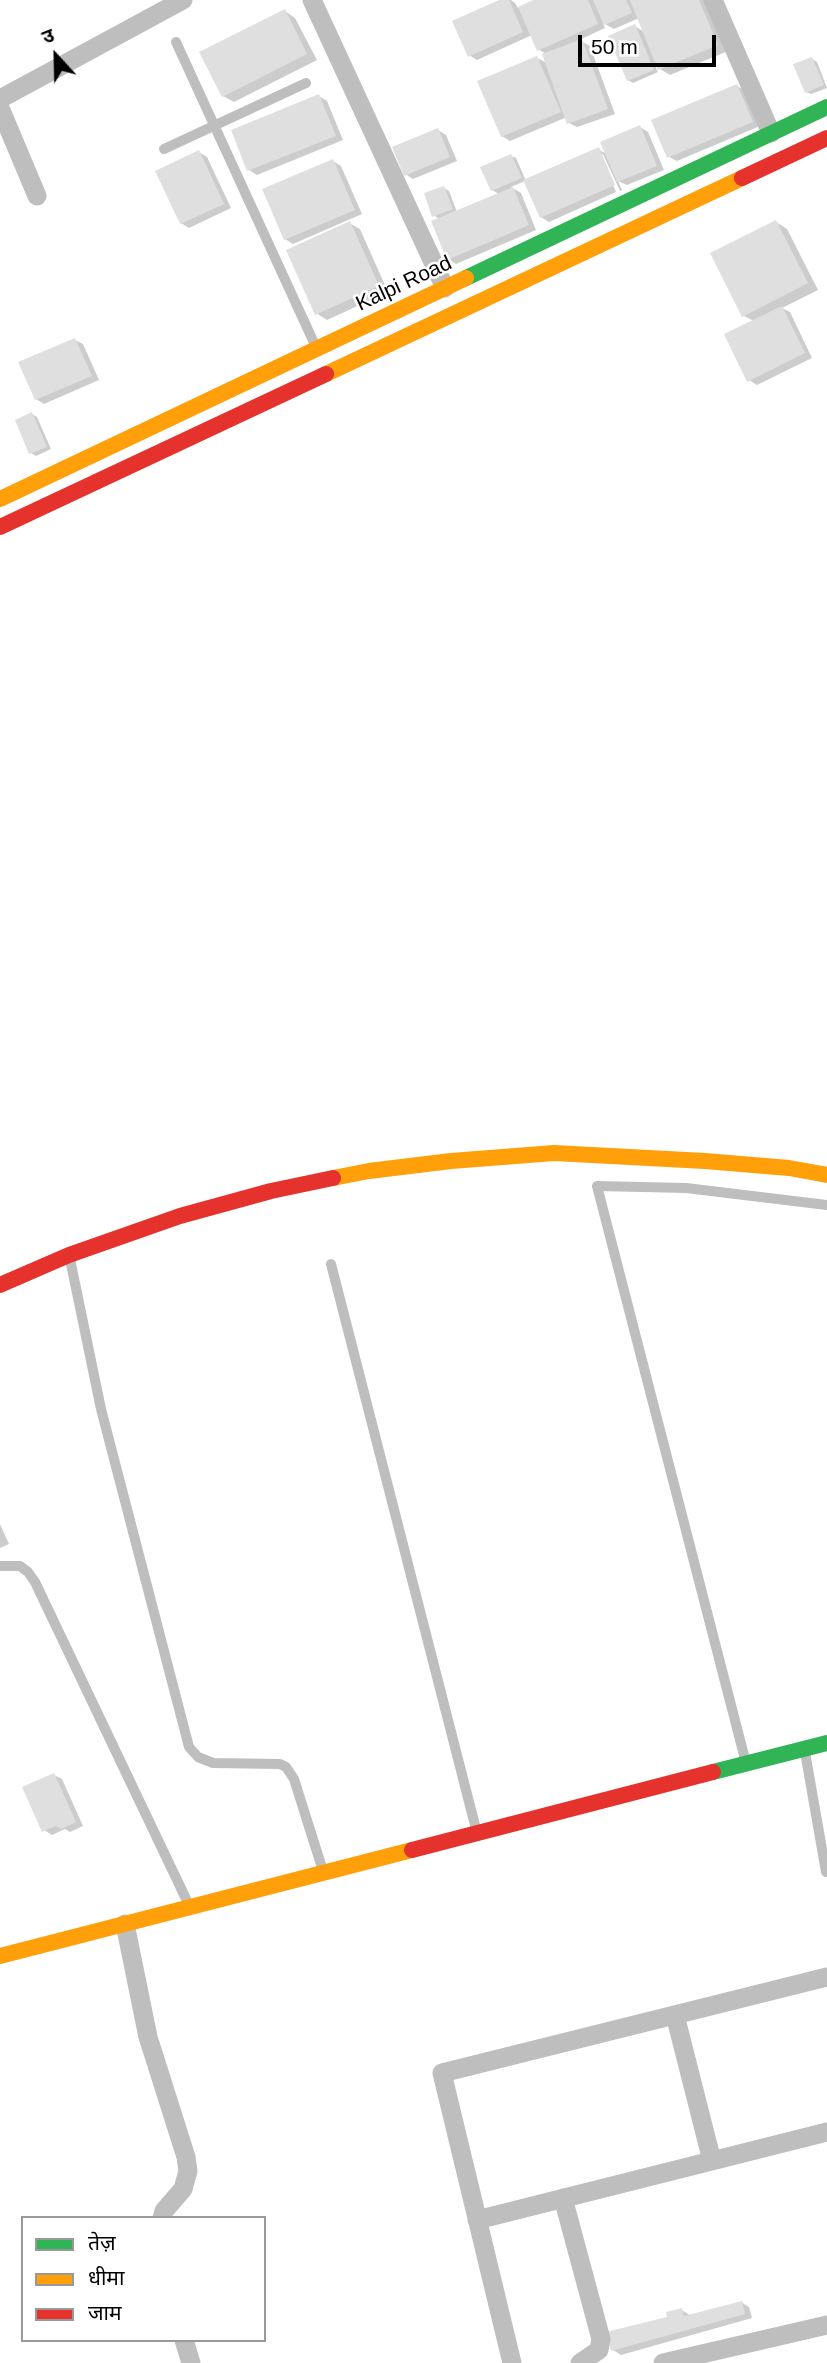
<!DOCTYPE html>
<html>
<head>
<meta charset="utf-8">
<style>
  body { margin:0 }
  #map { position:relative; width:827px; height:2363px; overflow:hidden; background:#fff; font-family:Helvetica,"Noto Sans Devanagari",sans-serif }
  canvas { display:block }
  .legend { position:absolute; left:21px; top:2216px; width:245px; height:126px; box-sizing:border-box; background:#fff; border:2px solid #999; margin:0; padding:9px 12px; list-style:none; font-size:21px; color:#000 }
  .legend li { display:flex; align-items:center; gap:14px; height:35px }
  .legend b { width:35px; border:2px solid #999 }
  .north { position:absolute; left:21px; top:21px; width:70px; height:70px; -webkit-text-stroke:5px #fff; paint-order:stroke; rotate:338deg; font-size:19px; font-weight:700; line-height:28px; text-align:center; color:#000 }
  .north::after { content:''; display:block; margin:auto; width:24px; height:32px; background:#000; clip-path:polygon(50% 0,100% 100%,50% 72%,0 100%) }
  .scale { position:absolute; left:578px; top:35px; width:138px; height:32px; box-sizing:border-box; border:4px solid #000; border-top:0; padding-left:9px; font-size:21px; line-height:24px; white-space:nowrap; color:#000; -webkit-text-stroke:5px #fff; paint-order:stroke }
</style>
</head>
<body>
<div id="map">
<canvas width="827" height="2363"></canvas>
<ul class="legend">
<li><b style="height:9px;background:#30b455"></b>तेज़</li>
<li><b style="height:9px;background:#ff9f0a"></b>धीमा</li>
<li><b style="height:9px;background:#e5322d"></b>जाम</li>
</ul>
<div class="north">उ</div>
<div class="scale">50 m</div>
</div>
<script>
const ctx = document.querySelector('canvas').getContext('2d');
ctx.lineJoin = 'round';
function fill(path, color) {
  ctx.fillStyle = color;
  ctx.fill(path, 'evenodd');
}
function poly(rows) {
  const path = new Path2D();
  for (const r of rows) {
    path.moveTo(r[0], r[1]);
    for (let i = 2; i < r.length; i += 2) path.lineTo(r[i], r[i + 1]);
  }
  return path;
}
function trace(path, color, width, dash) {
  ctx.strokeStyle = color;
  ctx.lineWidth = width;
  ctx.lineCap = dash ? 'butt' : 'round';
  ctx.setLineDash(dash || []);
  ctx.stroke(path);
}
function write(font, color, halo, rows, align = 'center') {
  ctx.font = font + ' Helvetica,sans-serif';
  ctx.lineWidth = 5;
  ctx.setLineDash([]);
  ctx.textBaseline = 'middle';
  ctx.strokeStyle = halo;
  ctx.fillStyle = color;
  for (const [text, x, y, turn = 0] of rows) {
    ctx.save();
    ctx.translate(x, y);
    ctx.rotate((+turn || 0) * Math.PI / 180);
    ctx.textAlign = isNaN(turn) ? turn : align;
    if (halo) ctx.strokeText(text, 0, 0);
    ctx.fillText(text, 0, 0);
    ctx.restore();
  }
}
const shadow = poly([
  [503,0,511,0,515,3,518,8,537,0,707,0,728,51,670,75,655,66,658,72,633,83,628,80,635,26,644,32,639,18,614,29,603,23,605,28,579,40,590,46,615,114,577,127,569,123,567,117,510,141,502,136,537,58,547,63,546,54,538,49,532,35,477,60,469,55],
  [285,11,295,18,317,60,234,102,223,96],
  [812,59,817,62,827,88,811,94,806,92],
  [737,86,745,91,760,126,677,161,669,157],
  [319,96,327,101,343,140,257,175,249,170],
  [640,127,648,132,664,170,627,185,618,181,622,190,620,191,603,154,599,154,616,192,549,222,541,217,525,181,511,187,521,193,536,230,456,264,448,259,440,219,433,215,444,188,449,191,457,212,499,194,492,190,511,156,516,158,526,181,598,149,608,155],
  [438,130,446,135,457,161,413,179,405,174],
  [199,152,207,157,231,208,189,228,181,223],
  [333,161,341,166,362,214,293,244,285,239],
  [776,222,787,229,818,290,782,308,790,312,812,358,757,385,749,380,754,321,744,316],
  [349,223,360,229,388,292,327,320,316,313],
  [75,340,83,344,99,380,44,404,36,399],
  [32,414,37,417,51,449,36,456,31,453],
  [0,1524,9,1544,0,1548],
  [54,1775,62,1779,83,1826,70,1832,65,1829,52,1835,44,1830],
  [741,2302,749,2307,752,2318,621,2355,613,2350,682,2310,691,2316]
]);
const building = poly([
  [499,0,509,0,523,32,468,57,452,21],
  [533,0,588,0,598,24,537,51,518,7],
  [593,0,626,0,632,13,604,25],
  [630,0,699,0,718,45,658,70],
  [285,9,307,54,222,97,199,52],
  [635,24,654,70,627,81,608,36],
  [582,39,608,109,567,124,542,54],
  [537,56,561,112,501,137,477,81],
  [812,57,824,85,805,93,793,64],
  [737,84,753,122,667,158,651,120],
  [319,94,336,136,247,171,231,130],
  [640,125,657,166,617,182,600,142],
  [438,128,450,157,404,176,392,147],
  [599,147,615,185,540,218,523,180],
  [199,150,224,204,180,224,155,171],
  [511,154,522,178,491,191,480,167],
  [333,159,355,210,284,240,262,189],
  [444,186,453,209,432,217,424,193],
  [513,187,529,225,447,260,431,221],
  [776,220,808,283,742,317,710,253],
  [350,221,379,286,315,315,286,250],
  [782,306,805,353,747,382,724,334],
  [75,338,92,376,35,400,18,362],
  [32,412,47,447,29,454,15,420],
  [54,1773,76,1822,61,1829,56,1826,42,1832,22,1787],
  [742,2301,745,2314,611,2351,606,2332,667,2317,666,2312,682,2308,684,2316]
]);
const lane = poly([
  [176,42,315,345],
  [164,149,306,83],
  [70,1259,101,1409,189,1747,198,1757,213,1763,280,1764,286,1767,294,1779,323,1871],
  [331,1264,476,1829],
  [0,1566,20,1566,28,1572,35,1582,188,1903],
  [805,1752,826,1872],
  [746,1763,597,1186,686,1188,827,1205]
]);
const street = poly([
  [312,0,445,288],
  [713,0,771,133],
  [0,99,183,0],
  [0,108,37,196],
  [125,1924,148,2037,186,2157,188,2171,183,2189,164,2211,162,2218],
  [675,2015,712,2161],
  [563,2198,601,2339,599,2350,580,2363],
  [477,2220,827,2132],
  [184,2340,191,2363],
  [512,2363,442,2073,827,1977],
  [663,2363,827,2325]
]);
const fast = poly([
  [466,278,827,107],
  [713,1772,827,1743]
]);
const slow = poly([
  [326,374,742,178],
  [0,499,466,278],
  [333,1178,369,1171,451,1161,554,1153,705,1161,789,1168,827,1175],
  [0,1956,412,1850]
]);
const jam = poly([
  [742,178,827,138],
  [0,527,326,374],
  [0,1285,69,1255,180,1216,271,1191,333,1178],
  [412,1850,713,1772]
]);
const streetNames = [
  ["Kalpi Road",404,284,-25]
];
fill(shadow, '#0003');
fill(building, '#dfdfdf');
trace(lane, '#bebebe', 10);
trace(street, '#bebebe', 19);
trace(fast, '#30b455', 16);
trace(slow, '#ff9f0a', 16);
trace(jam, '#e5322d', 16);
write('21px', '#000', '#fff', streetNames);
</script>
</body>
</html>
